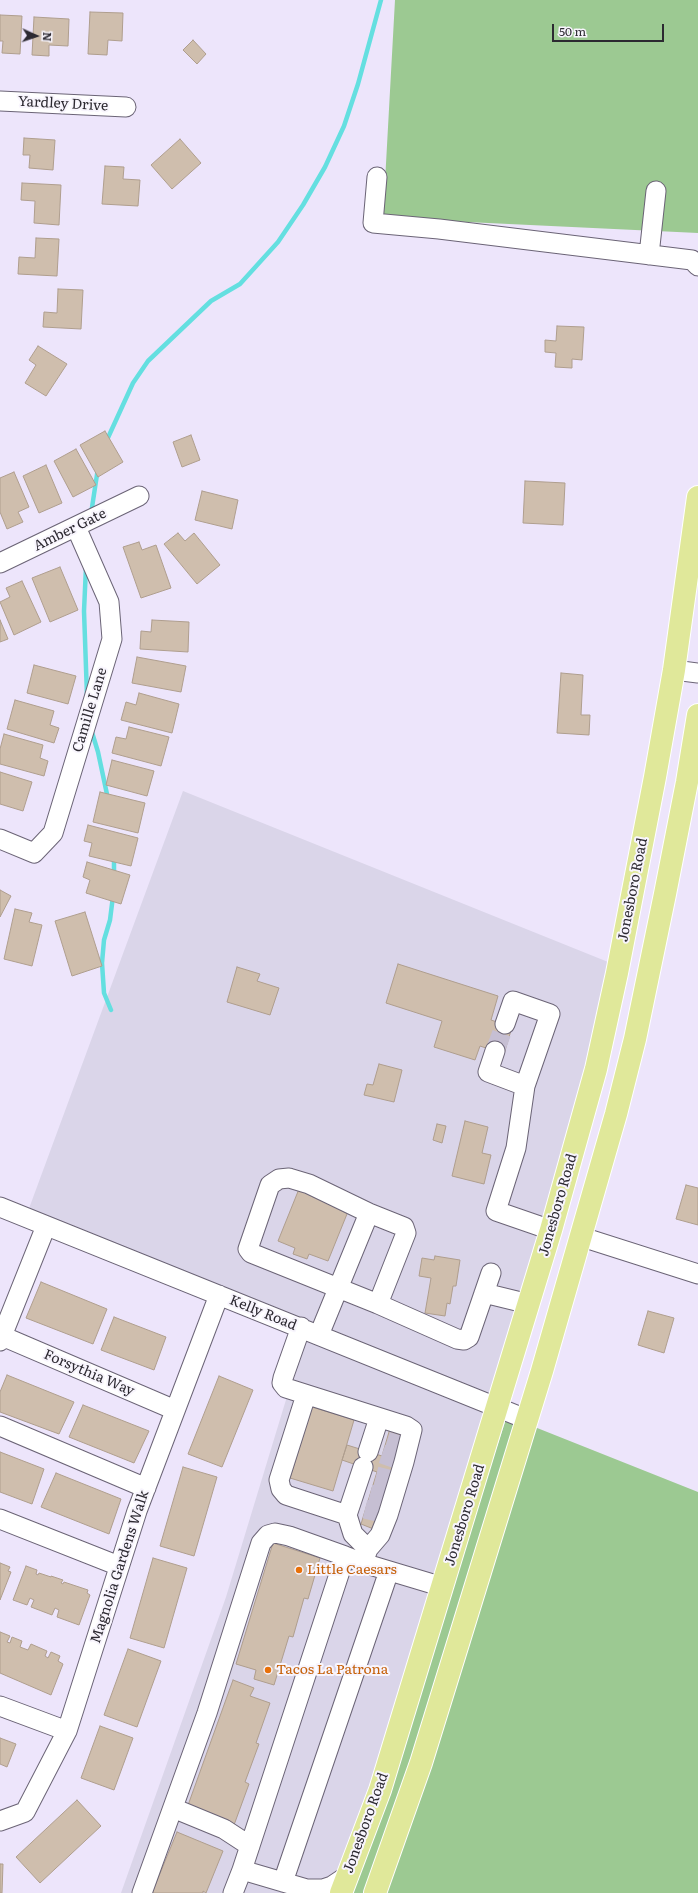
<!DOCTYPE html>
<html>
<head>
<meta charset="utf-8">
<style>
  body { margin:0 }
  #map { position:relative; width:698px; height:1893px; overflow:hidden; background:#ede5fb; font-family:Literata,serif }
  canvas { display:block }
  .north { position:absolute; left:16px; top:16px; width:40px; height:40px; -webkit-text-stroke:3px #f8f5fd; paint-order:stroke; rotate:93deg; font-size:11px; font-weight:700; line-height:16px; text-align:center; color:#2c2931 }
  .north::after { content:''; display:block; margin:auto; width:14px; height:18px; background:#2c2931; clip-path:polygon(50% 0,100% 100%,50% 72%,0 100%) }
  .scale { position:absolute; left:552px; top:24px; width:112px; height:18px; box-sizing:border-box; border:2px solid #2c2931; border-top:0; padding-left:5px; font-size:12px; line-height:14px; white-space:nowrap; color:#2c2931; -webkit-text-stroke:3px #f8f5fd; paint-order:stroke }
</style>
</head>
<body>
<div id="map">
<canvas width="698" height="1893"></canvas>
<div class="north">N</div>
<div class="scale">50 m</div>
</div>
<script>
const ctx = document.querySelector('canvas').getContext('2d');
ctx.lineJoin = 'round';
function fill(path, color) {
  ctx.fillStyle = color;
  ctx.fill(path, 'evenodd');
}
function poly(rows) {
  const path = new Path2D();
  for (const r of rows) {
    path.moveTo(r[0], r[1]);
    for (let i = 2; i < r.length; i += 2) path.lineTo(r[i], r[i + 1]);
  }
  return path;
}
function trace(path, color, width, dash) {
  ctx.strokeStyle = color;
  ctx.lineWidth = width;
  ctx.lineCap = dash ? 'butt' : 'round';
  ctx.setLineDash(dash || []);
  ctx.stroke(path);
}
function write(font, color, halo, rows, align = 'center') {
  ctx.font = font + ' Literata,serif';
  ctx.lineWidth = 4;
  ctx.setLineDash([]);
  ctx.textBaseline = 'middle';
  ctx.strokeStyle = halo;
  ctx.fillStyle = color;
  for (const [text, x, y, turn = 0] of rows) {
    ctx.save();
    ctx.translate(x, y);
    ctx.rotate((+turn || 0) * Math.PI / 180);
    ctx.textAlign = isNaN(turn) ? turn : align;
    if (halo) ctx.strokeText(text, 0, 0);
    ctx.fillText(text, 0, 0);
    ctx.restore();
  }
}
const commercial = poly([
  [183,791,628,970,507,1416,350,1893,121,1893,226,1597,306,1334,24,1222]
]);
const green = poly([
  [395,0,698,0,698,233,383,218],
  [507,1416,698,1492,698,1893,350,1893]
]);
const stream = poly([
  [106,442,133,383,148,361,211,301,240,284,278,242,303,205,325,167,344,126,358,84,381,0],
  [91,514,98,468],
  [86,567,84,611,87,696],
  [91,729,98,752,108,799],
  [114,875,114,856],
  [111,1010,104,993,102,963,104,940,110,920,113,896]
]);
const building = poly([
  [90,12,123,13,122,41,108,40,107,55,88,54,90,12],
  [0,15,22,16,20,54,2,53,3,41,0,41,0,15],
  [34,17,69,19,68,46,49,45,49,56,32,55,34,17],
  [193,40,206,54,197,64,183,50,193,40],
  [24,138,55,140,53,170,29,168,30,155,23,155,24,138],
  [180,139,201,163,172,189,151,165,180,139],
  [105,166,124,167,123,179,140,180,138,206,102,204,105,166],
  [22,183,61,185,59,225,34,223,35,201,21,200,22,183],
  [36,238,59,239,57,276,18,274,19,257,35,258,36,238],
  [58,289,83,290,81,329,43,327,44,312,57,313,58,289],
  [557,326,584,327,582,360,572,359,572,368,555,367,556,353,545,352,545,340,556,341,557,326],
  [38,346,67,364,46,396,25,383,36,365,29,360,38,346],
  [105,431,123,462,98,477,80,445,105,431],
  [191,435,200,460,182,467,173,442,191,435],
  [76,449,96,485,73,497,54,461,76,449],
  [46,465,62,503,39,513,23,476,46,465],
  [14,472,29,507,18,512,23,522,7,529,0,512,0,478,14,472],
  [525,481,565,483,563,525,523,523,525,481],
  [202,491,238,500,232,529,195,520,202,491],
  [178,533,185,541,194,533,220,565,197,584,164,544,178,533],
  [139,542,142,550,156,545,171,588,141,598,123,547,139,542],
  [60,567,78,610,50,622,32,578,60,567],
  [22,581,41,622,14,635,0,602,10,597,6,588,22,581],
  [0,620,8,639,0,642,0,620],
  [152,620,189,622,188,652,140,649,141,631,151,632,152,620],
  [137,657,186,666,181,692,132,683,137,657],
  [34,665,76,676,68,704,27,693,34,665],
  [561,673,583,675,581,715,590,715,589,735,557,733,561,673],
  [139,693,179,704,172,733,121,720,126,702,136,705,139,693],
  [15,700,54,711,50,725,59,728,54,743,7,729,15,700],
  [129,727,169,737,161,766,112,753,116,737,126,739,129,727],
  [4,734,43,745,40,758,48,761,44,776,0,764,0,749,4,734],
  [112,760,154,771,147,796,106,785,112,760],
  [0,772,32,782,23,811,0,804,0,772],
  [100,792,145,803,138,833,93,822,100,792],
  [88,825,138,838,131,866,89,856,92,843,84,841,88,825],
  [87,862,130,875,121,904,86,893,90,880,83,877,87,862],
  [0,890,11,896,0,917,0,890],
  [15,909,32,913,29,922,42,925,32,966,4,959,15,909],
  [85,912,102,966,72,976,55,921,85,912],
  [398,964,498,996,491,1020,512,1027,504,1054,480,1046,475,1060,434,1047,442,1021,386,1003,398,964],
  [237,967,260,974,257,981,279,988,270,1015,227,1002,237,967],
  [379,1064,402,1070,394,1102,364,1095,367,1084,373,1085,379,1064],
  [465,1121,488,1127,482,1153,491,1155,484,1184,452,1176,465,1121],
  [437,1124,446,1126,442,1143,433,1140,437,1124],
  [686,1185,698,1188,698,1225,676,1219,686,1185],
  [299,1189,349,1209,328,1261,309,1254,307,1259,293,1254,295,1248,278,1241,299,1189],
  [435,1256,460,1260,456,1286,453,1286,450,1304,447,1303,445,1316,425,1313,431,1278,419,1276,422,1258,434,1260,435,1256],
  [41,1282,107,1309,93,1344,26,1318,41,1282],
  [648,1311,674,1318,664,1353,638,1345,648,1311],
  [114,1317,166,1337,154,1370,101,1350,114,1317],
  [7,1375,74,1402,59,1434,0,1412,0,1392,7,1375],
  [219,1376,253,1390,222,1467,188,1454,219,1376],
  [83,1405,149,1431,134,1463,69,1437,83,1405],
  [312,1407,354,1420,333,1491,290,1478,312,1407],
  [391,1425,408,1430,376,1530,361,1524,377,1472,342,1460,347,1445,382,1456,391,1425],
  [0,1452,44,1469,32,1504,0,1492,0,1452],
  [183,1467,217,1477,194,1556,160,1546,183,1467],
  [56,1473,121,1499,109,1534,41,1507,56,1473],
  [273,1543,320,1558,308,1599,304,1598,293,1637,289,1636,274,1685,254,1679,256,1670,236,1664,273,1543],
  [153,1558,187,1568,164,1648,130,1638,153,1558],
  [0,1563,10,1567,8,1571,11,1572,0,1600,0,1563],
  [26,1566,37,1570,36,1574,38,1575,39,1573,51,1577,51,1576,63,1580,61,1583,63,1584,64,1582,88,1590,87,1593,90,1595,79,1625,57,1617,59,1610,55,1608,52,1615,31,1607,34,1600,30,1598,27,1605,13,1600,26,1566],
  [0,1632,10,1636,7,1642,10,1643,12,1637,22,1641,20,1647,28,1650,31,1644,47,1651,45,1656,48,1658,51,1652,60,1656,58,1661,63,1664,51,1695,0,1673,0,1632],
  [128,1649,161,1661,137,1727,104,1715,128,1649],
  [233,1680,254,1688,250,1696,270,1703,256,1743,259,1744,245,1782,249,1784,234,1825,187,1808,233,1680],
  [100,1726,133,1738,114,1790,81,1778,100,1726],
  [0,1738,16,1744,7,1767,0,1764,0,1738],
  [77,1800,101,1826,40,1883,16,1857,77,1800],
  [177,1832,223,1851,206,1893,203,1891,203,1893,152,1893,177,1832],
  [0,1864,3,1864,2,1893,0,1893,0,1864]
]);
const minorTunnel = poly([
  [495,1051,505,1024],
  [387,1441,403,1446],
  [382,1454,399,1460],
  [376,1476,392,1480],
  [370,1494,386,1498],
  [365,1509,381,1513]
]);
const minor = poly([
  [0,101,126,107],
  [377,177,373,223,439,229,692,260,698,266],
  [649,255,656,191],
  [0,563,139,496],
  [674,670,698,673],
  [0,839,34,853,53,833,112,639,109,602,76,527],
  [505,1024,513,1001,550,1014,525,1086,516,1148,496,1211,551,1230],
  [495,1051,488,1072,525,1086],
  [289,1178,309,1184,369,1213,404,1227,406,1233,378,1304,251,1253,248,1249,270,1185,279,1179,289,1178],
  [0,1207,526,1419],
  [582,1237,698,1274],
  [484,1293,529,1304],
  [378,1304,457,1339,464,1340,469,1337,491,1273],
  [301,1327,283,1378,282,1383,286,1388,406,1426,412,1430,404,1462,388,1515,380,1535,368,1549,363,1563],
  [319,1335,369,1213],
  [2,1336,175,1410],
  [0,1341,46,1226],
  [306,1395,279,1480,281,1489,286,1495,347,1515],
  [0,1426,146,1488],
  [368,1452,379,1418],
  [363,1467,347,1515,353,1534,368,1549],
  [0,1519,119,1566],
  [0,1706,67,1731],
  [173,1808,224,1829,250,1846],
  [0,1821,25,1812,67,1731,137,1511,219,1295],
  [347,1876,332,1886,323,1889,307,1889,242,1870,345,1556,363,1563,443,1587],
  [283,1882,389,1571],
  [142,1893,207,1713,261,1543,268,1535,275,1533,289,1536,345,1556],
  [233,1893,242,1870]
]);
const major = poly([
  [341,1893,380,1790,551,1230,596,1069,617,973,655,777,674,670,698,497],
  [375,1893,421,1763,460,1637,542,1371,616,1114,635,1039,665,894,687,782,698,715]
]);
const markers = [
  [299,1570,4,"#e8710a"],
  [268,1670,4,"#e8710a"]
];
const streetNames = [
  ["Yardley Drive",63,104,3],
  ["Amber Gate",70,530,-26],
  ["Camille Lane",90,710,-73],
  ["Jonesboro Road",633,890,-79],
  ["Jonesboro Road",558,1205,-74],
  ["Kelly Road",263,1313,22],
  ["Forsythia Way",89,1373,23],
  ["Jonesboro Road",465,1515,-73],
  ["Magnolia Gardens Walk",120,1567,-72],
  ["Jonesboro Road",366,1823,-70]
];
const foodNames = [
  ["Little Caesars",307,1570],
  ["Tacos La Patrona",276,1670]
];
fill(commercial, '#dad5e9');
fill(green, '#9cc992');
trace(stream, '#64dfe0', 4.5);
fill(building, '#cfbead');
trace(building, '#af9e8e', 1);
trace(minorTunnel, '#c6bfd3', 19, [19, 10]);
trace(minor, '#6b6476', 21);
trace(major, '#fff', 24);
trace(minor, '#fff', 19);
trace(major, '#e0e89a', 22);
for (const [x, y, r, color] of markers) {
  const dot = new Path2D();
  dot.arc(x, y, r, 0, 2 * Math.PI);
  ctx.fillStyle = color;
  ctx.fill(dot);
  trace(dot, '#f8f5fd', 1.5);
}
write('14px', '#2c2931', '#f8f5fd', streetNames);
write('14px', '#c56008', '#f8f5fd', foodNames, 'left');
</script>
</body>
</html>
